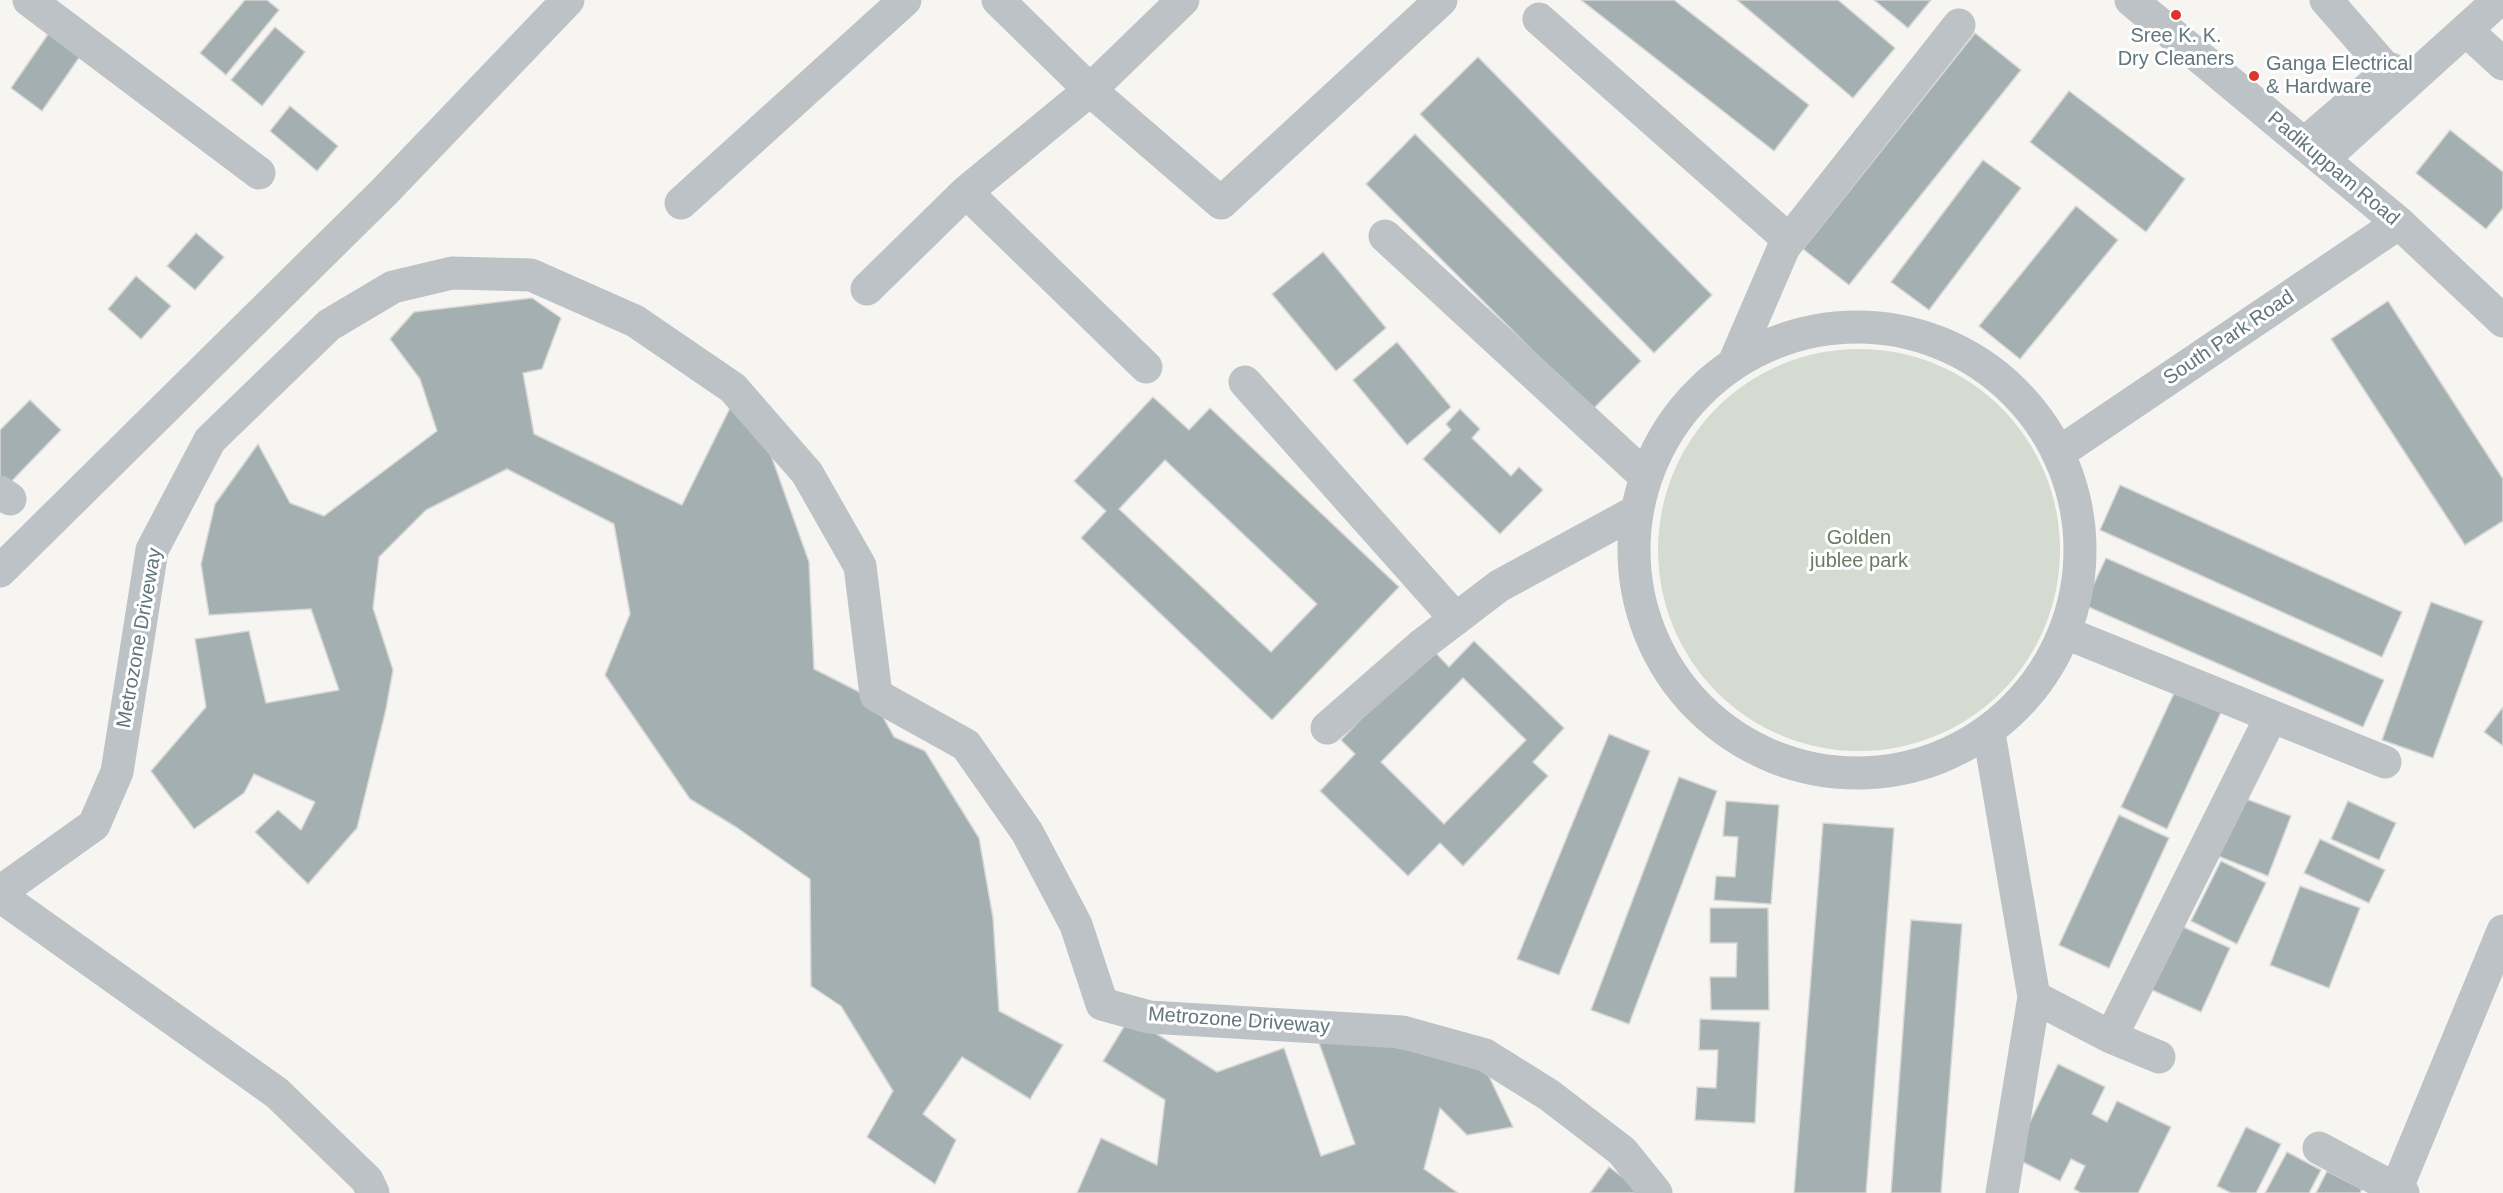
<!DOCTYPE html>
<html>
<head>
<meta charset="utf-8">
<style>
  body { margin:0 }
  canvas { display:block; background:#f6f5f2 }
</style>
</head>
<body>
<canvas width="2503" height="1193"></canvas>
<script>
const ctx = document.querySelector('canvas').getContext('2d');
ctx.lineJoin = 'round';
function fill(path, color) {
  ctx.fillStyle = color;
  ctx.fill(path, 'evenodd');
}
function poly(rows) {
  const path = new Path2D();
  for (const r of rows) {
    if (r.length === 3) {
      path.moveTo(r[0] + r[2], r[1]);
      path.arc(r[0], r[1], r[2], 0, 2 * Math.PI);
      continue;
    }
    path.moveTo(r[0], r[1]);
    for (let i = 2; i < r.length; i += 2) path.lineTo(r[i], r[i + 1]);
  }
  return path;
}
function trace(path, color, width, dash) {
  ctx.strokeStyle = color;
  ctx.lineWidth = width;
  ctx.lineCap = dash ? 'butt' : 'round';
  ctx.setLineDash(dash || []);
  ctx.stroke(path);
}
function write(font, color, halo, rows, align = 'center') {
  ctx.font = font + ' Helvetica,sans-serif';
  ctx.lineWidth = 6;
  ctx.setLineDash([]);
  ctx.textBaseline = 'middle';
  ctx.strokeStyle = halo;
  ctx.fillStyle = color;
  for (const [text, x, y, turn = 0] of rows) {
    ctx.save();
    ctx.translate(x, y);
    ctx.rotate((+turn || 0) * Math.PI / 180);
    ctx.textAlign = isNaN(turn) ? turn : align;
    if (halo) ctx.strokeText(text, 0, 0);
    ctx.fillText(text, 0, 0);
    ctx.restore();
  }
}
const green = poly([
  [1859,550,201]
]);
const building = poly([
  [245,0,267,0,279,10,226,75,200,53,245,0],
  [1581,0,1674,0,1809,105,1774,151,1581,0],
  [1737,0,1838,0,1895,48,1853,98,1737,0],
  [1874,0,1931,0,1908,28,1874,0],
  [275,27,305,52,262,106,231,80,275,27],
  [51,30,83,52,42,111,11,88,51,30],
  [1975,33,2021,70,1849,285,1803,249,1975,33],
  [1478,57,1712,295,1654,353,1420,114,1478,57],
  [2069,91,2185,179,2146,232,2030,142,2069,91],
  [290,106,338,146,317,171,270,131,290,106],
  [2450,130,2503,172,2503,208,2486,229,2416,173,2450,130],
  [1415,134,1641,361,1592,410,1366,184,1415,134],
  [1983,160,2021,188,1929,310,1891,282,1983,160],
  [2076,206,2118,240,2020,359,1979,326,2076,206],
  [196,233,224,257,195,290,167,266,196,233],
  [1323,252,1386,328,1336,371,1272,294,1323,252],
  [136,276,171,306,141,339,108,309,136,276],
  [532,298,561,318,542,369,523,373,534,434,682,505,730,408,767,444,809,562,814,669,873,699,894,737,925,751,979,838,993,918,999,1011,1063,1045,1030,1099,962,1057,923,1114,956,1140,935,1184,867,1137,893,1091,841,1006,811,986,810,879,736,827,690,799,605,675,630,614,614,524,507,469,426,510,379,557,373,608,393,670,386,709,357,828,308,884,255,832,278,810,301,830,315,802,254,774,244,793,194,829,151,771,206,707,195,639,249,631,266,703,339,690,311,609,209,615,201,564,215,504,258,444,290,503,324,516,437,431,420,379,390,339,414,312,532,298],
  [2388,301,2503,479,2503,521,2465,545,2331,339,2388,301],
  [1397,342,1451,407,1407,445,1353,380,1397,342],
  [1153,397,1189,430,1210,408,1399,587,1272,720,1081,538,1106,511,1074,481,1153,397],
  [1165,460,1317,604,1271,652,1119,509,1165,460],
  [30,400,61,430,4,489,0,485,0,430,30,400],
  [1460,409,1480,429,1472,438,1511,476,1519,467,1543,490,1500,534,1423,459,1451,430,1446,424,1460,409],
  [2120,485,2402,612,2382,657,2100,530,2120,485],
  [2106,558,2384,680,2363,727,2084,605,2106,558],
  [2431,602,2483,621,2433,758,2382,740,2431,602],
  [1474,641,1564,728,1533,762,1548,776,1463,866,1440,843,1408,876,1320,791,1355,754,1341,740,1430,647,1449,667,1474,641],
  [1463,678,1526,740,1444,824,1381,762,1463,678],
  [2177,687,2223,708,2167,829,2121,807,2177,687],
  [2503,707,2503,746,2484,732,2503,707],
  [1609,734,1650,751,1559,975,1517,959,1609,734],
  [1679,777,1717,791,1629,1024,1591,1010,1679,777],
  [2241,797,2291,816,2268,876,2218,856,2241,797],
  [1726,801,1779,805,1771,904,1714,900,1716,876,1735,877,1738,837,1723,836,1726,801],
  [2348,801,2396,823,2379,860,2331,839,2348,801],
  [2119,815,2169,838,2109,968,2059,945,2119,815],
  [1823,823,1894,828,1866,1193,1794,1193,1823,823],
  [2320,839,2385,870,2369,903,2304,873,2320,839],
  [2221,861,2266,883,2237,944,2191,921,2221,861],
  [2300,886,2360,908,2329,988,2270,965,2300,886],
  [1710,908,1768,908,1769,1010,1711,1010,1710,977,1736,977,1737,943,1710,943,1710,908],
  [1911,920,1962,924,1941,1193,1891,1193,1911,920],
  [2181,926,2230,948,2201,1012,2152,990,2181,926],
  [1130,1017,1217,1072,1284,1048,1321,1156,1355,1144,1319,1043,1365,1040,1485,1068,1513,1127,1467,1135,1440,1108,1424,1169,1458,1193,1077,1193,1101,1138,1157,1165,1165,1100,1103,1061,1130,1017],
  [1700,1019,1760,1022,1755,1123,1695,1120,1697,1087,1716,1088,1718,1050,1699,1050,1700,1019],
  [2058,1064,2105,1087,2092,1114,2107,1122,2117,1101,2171,1127,2138,1193,2081,1193,2074,1189,2085,1166,2071,1159,2060,1181,2013,1157,2058,1064],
  [2246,1127,2281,1144,2256,1193,2231,1193,2217,1186,2246,1127],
  [2287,1152,2321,1170,2309,1193,2265,1193,2287,1152],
  [1609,1167,1636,1187,1639,1193,1590,1193,1609,1167],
  [2327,1171,2362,1189,2360,1193,2316,1193,2327,1171]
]);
const minor = poly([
  [29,0,259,173],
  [998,0,1090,90,1221,203,1441,0],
  [2326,0,2388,71],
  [1539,19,1789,240],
  [2466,30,2503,64],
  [2304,144,2391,69],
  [2323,159,2499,0],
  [966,192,1146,367],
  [681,203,905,0],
  [1385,236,1643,474],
  [867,289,966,192,1090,90,1183,0],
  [1857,550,223],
  [1734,363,1784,247,1959,25],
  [1245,382,1456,619],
  [2060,452,2399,223],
  [0,492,10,499],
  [0,571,384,192,568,0],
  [2066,633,2385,762],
  [1327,728,1423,644,1499,586,1635,512],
  [1989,733,2034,997,2002,1193],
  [0,892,94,825,117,772,152,550,210,440,329,325,393,287,452,273,531,275,635,321,733,388,807,473,860,566,876,695,966,745,1027,832,1076,925,1102,1004,1149,1017,1402,1032,1485,1055,1549,1095,1622,1151,1656,1193],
  [0,896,277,1093,367,1180,373,1193],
  [2034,997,2111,1037,2159,1057],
  [2111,1037,2271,717],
  [2319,1148,2403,1193],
  [2396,1190,2503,931]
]);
const tertiary = poly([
  [2131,0,2399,223,2503,321]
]);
const markers = [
  [2176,15,6,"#de342a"],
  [2254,76,6,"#de342a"]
];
const poiNames = [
  ["Sree K. K.",2176,36],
  ["Dry Cleaners",2176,59],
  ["Ganga Electrical",2266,64,"left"],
  ["& Hardware",2266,87,"left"]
];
const streetNames = [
  ["Padikuppam Road",2333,169,40],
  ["South Park Road",2229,338,-34],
  ["Metrozone Driveway",140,638,-80],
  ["Metrozone Driveway",1239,1021,4]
];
const parkNames = [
  ["Golden",1859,538],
  ["jublee park",1859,561]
];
fill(green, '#d6dbd2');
fill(building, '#a4afb2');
trace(building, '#d7d7d5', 1.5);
trace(minor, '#bcc2c5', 33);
trace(tertiary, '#bcc2c5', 33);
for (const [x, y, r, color] of markers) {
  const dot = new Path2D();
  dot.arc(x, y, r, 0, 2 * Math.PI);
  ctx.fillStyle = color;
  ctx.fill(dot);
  trace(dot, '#fff', 2);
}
write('20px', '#62767d', '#fff', poiNames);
write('20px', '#62767d', '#fff', streetNames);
write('20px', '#6d7a64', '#fff', parkNames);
</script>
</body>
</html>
